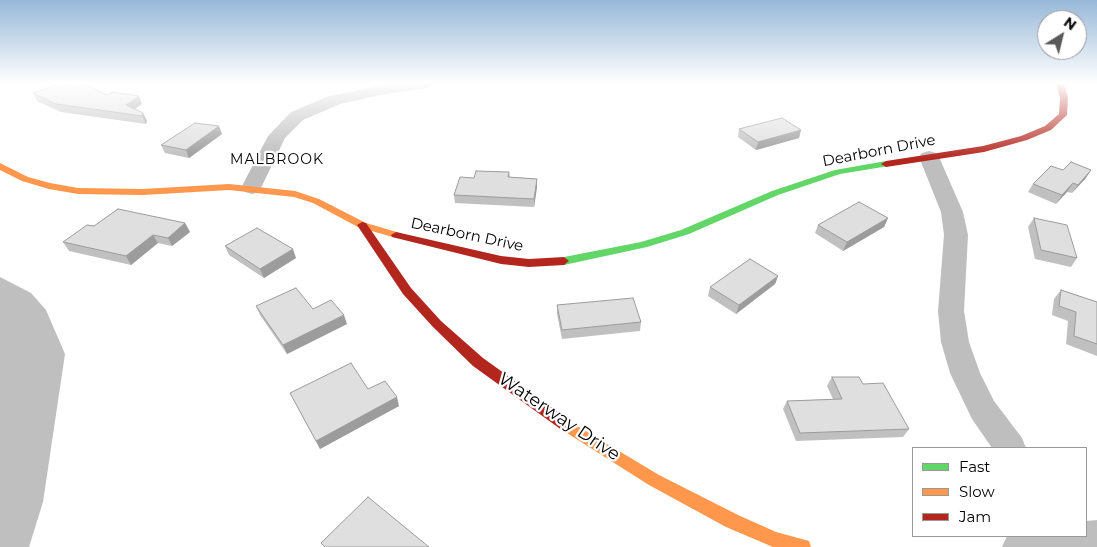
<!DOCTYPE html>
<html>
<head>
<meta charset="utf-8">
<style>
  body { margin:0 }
  #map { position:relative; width:1097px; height:547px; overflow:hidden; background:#fff; font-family:Montserrat,sans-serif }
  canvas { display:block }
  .legend { position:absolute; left:912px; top:447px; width:175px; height:90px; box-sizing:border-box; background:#fff; border:1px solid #999; margin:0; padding:6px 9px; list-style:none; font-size:15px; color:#000 }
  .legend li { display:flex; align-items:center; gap:10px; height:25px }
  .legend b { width:25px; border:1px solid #999 }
  .north { position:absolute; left:1037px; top:10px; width:50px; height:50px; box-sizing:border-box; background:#fff; border:1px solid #999; border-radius:50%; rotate:36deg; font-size:14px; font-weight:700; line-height:20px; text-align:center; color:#000 }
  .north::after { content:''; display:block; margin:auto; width:18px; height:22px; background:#595959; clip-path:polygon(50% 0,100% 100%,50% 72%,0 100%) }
</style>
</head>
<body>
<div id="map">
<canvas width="1097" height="547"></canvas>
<ul class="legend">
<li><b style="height:6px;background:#63d668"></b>Fast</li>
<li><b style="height:6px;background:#ff974d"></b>Slow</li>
<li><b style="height:6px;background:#b3261e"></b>Jam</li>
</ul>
<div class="north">N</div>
</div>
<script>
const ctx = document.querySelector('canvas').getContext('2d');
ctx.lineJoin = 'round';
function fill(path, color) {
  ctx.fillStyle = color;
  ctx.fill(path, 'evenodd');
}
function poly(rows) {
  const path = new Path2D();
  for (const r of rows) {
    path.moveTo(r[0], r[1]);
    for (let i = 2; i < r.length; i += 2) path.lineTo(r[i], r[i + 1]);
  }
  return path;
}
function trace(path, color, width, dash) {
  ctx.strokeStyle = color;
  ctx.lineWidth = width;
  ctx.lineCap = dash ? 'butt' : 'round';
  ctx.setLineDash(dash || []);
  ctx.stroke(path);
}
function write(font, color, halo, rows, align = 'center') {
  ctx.font = font + ' Montserrat,sans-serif';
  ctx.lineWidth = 4.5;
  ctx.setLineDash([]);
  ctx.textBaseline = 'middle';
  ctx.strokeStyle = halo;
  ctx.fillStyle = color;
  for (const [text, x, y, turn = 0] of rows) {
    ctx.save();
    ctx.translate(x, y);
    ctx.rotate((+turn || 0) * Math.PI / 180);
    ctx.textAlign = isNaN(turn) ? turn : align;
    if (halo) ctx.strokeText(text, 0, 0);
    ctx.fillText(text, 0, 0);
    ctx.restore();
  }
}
const water = poly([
  [0,277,31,293,46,310,65,354,43,502,29,547,0,547]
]);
const street = poly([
  [396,83,435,83,433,86,427,88,380,95,340,104,303,120,285,138,259,192,252,194,245,192,241,188,268,136,291,112,329,96,396,83],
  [929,151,936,153,939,157,963,212,968,235,964,311,969,342,980,373,994,401,1022,438,1026,448,992,448,972,419,950,373,941,342,938,311,944,235,941,212,919,157,922,153,929,151],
  [1097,520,1097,547,1002,547,1007,536,1086,536,1086,521,1097,520]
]);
const fast = poly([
  [886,161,891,164,889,166,840,174,778,195,689,234,647,247,564,265,559,261,564,257,641,242,681,230,772,191,835,170,886,161]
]);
const slow = poly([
  [0,163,28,177,50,183,78,188,143,189,229,184,295,191,319,199,366,223,400,233,401,235,396,238,358,227,313,203,294,197,229,190,143,195,78,194,49,189,22,181,0,170,0,163],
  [564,418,659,475,738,515,776,532,809,541,811,547,773,547,726,527,649,485,559,428,557,424,559,420,564,418]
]);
const jam = poly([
  [1056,83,1064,83,1068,98,1067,115,1051,130,1027,140,984,152,886,167,881,164,886,161,983,146,1021,136,1045,126,1059,114,1060,98,1056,83],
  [362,222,366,223,411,288,441,321,483,358,569,420,571,424,569,428,564,430,559,428,473,366,433,327,403,294,357,225,362,222],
  [396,232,501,256,529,259,564,257,569,261,564,265,529,267,501,264,392,237,391,235,396,232]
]);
const wall = poly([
  [67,85,80,85,107,95,139,96,142,104,135,109,143,113,147,121,146,124,61,112,37,101,33,93],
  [739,129,801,130,799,138,756,150,738,137],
  [222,134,189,158,165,153,161,145],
  [509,172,510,177,537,179,537,187,534,207,455,203,454,195,474,178],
  [1086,178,1072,193,1067,192,1056,204,1028,192,1033,184],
  [888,218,884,227,843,251,815,233,818,225],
  [1034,218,1077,258,1071,267,1035,259,1028,227],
  [185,223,190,232,172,246,158,243,131,265,69,251,63,242,94,226],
  [225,246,296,258,264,278,229,255],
  [778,276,775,284,736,314,708,296,710,287],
  [1061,290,1097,302,1097,356,1066,344,1068,321,1052,315,1054,299],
  [557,305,641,322,640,331,562,339,557,314],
  [256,306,347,324,287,354,260,315],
  [832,377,863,384,909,429,903,437,796,441,783,409,787,401,833,399,827,386],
  [368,389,399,406,320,449,290,393]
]);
const shadedWall = poly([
  [139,96,142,104,130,112,126,105],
  [143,113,147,121,146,124,142,116],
  [219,126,222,134,189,158,186,150],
  [801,130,799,138,756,150,758,142],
  [1091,170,1086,178,1072,193,1078,185],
  [537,179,537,187,534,207,534,199],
  [1073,183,1067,192,1056,204,1062,195],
  [888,218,884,227,843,251,847,242],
  [185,223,190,232,172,246,168,238],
  [153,235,158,243,131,265,126,256],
  [293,249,296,258,264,278,260,269],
  [778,276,775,284,736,314,739,305],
  [344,315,347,324,287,354,283,345],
  [397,397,399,406,320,449,316,441]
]);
const building = poly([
  [63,83,67,85,75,83,80,85,84,84,107,95,113,92,139,96,126,105,143,113,142,116,56,104,33,93,63,83],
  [782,118,801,130,758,142,739,129,782,118],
  [195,123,219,126,186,150,161,145,195,123],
  [1071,162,1091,170,1078,185,1073,183,1062,195,1033,184,1051,166,1063,170,1071,162],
  [476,171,509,172,508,177,537,179,534,199,454,195,460,177,474,178,476,171],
  [859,202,888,218,847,242,818,225,859,202],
  [118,209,185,223,168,238,153,235,126,256,63,242,87,225,94,226,118,209],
  [1034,218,1067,225,1077,258,1041,250,1034,218],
  [257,228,293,249,260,269,225,246,257,228],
  [750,259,778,276,739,305,710,287,750,259],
  [296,288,313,309,331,300,344,315,283,345,256,306,296,288],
  [1061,290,1097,302,1097,344,1074,336,1076,312,1059,306,1061,290],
  [633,298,641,322,562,330,557,305,633,298],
  [351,363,368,389,385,381,397,397,316,441,290,393,351,363],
  [832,377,859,377,863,384,883,383,909,429,800,433,787,401,842,399,832,377],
  [368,497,429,547,325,547,321,543,368,497]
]);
const farNeighbourhoodnames = [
  ["MALBROOK",277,160]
];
const streetNames = [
  ["Dearborn Drive",879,151,-11],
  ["Dearborn Drive",467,235,12]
];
const nearStreetnames = [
  ["Waterway Drive",559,417,34]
];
fill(water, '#bfbfbf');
fill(street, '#bebebe');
fill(fast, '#63d668');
fill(slow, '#ff974d');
fill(jam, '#b3261e');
fill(wall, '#c0c0c0');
fill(shadedWall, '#9c9c9c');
fill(building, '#dfdfdf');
trace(building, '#9c9c9c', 1);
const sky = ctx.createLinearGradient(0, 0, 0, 159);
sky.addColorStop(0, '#97b8d8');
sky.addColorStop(0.52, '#fff');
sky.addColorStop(1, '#ffffff00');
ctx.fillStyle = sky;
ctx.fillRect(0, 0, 1097, 159);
ctx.letterSpacing = '1px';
write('14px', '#000', '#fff', farNeighbourhoodnames);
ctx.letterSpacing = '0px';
write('15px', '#000', '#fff', streetNames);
write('18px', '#000', '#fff', nearStreetnames);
</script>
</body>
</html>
